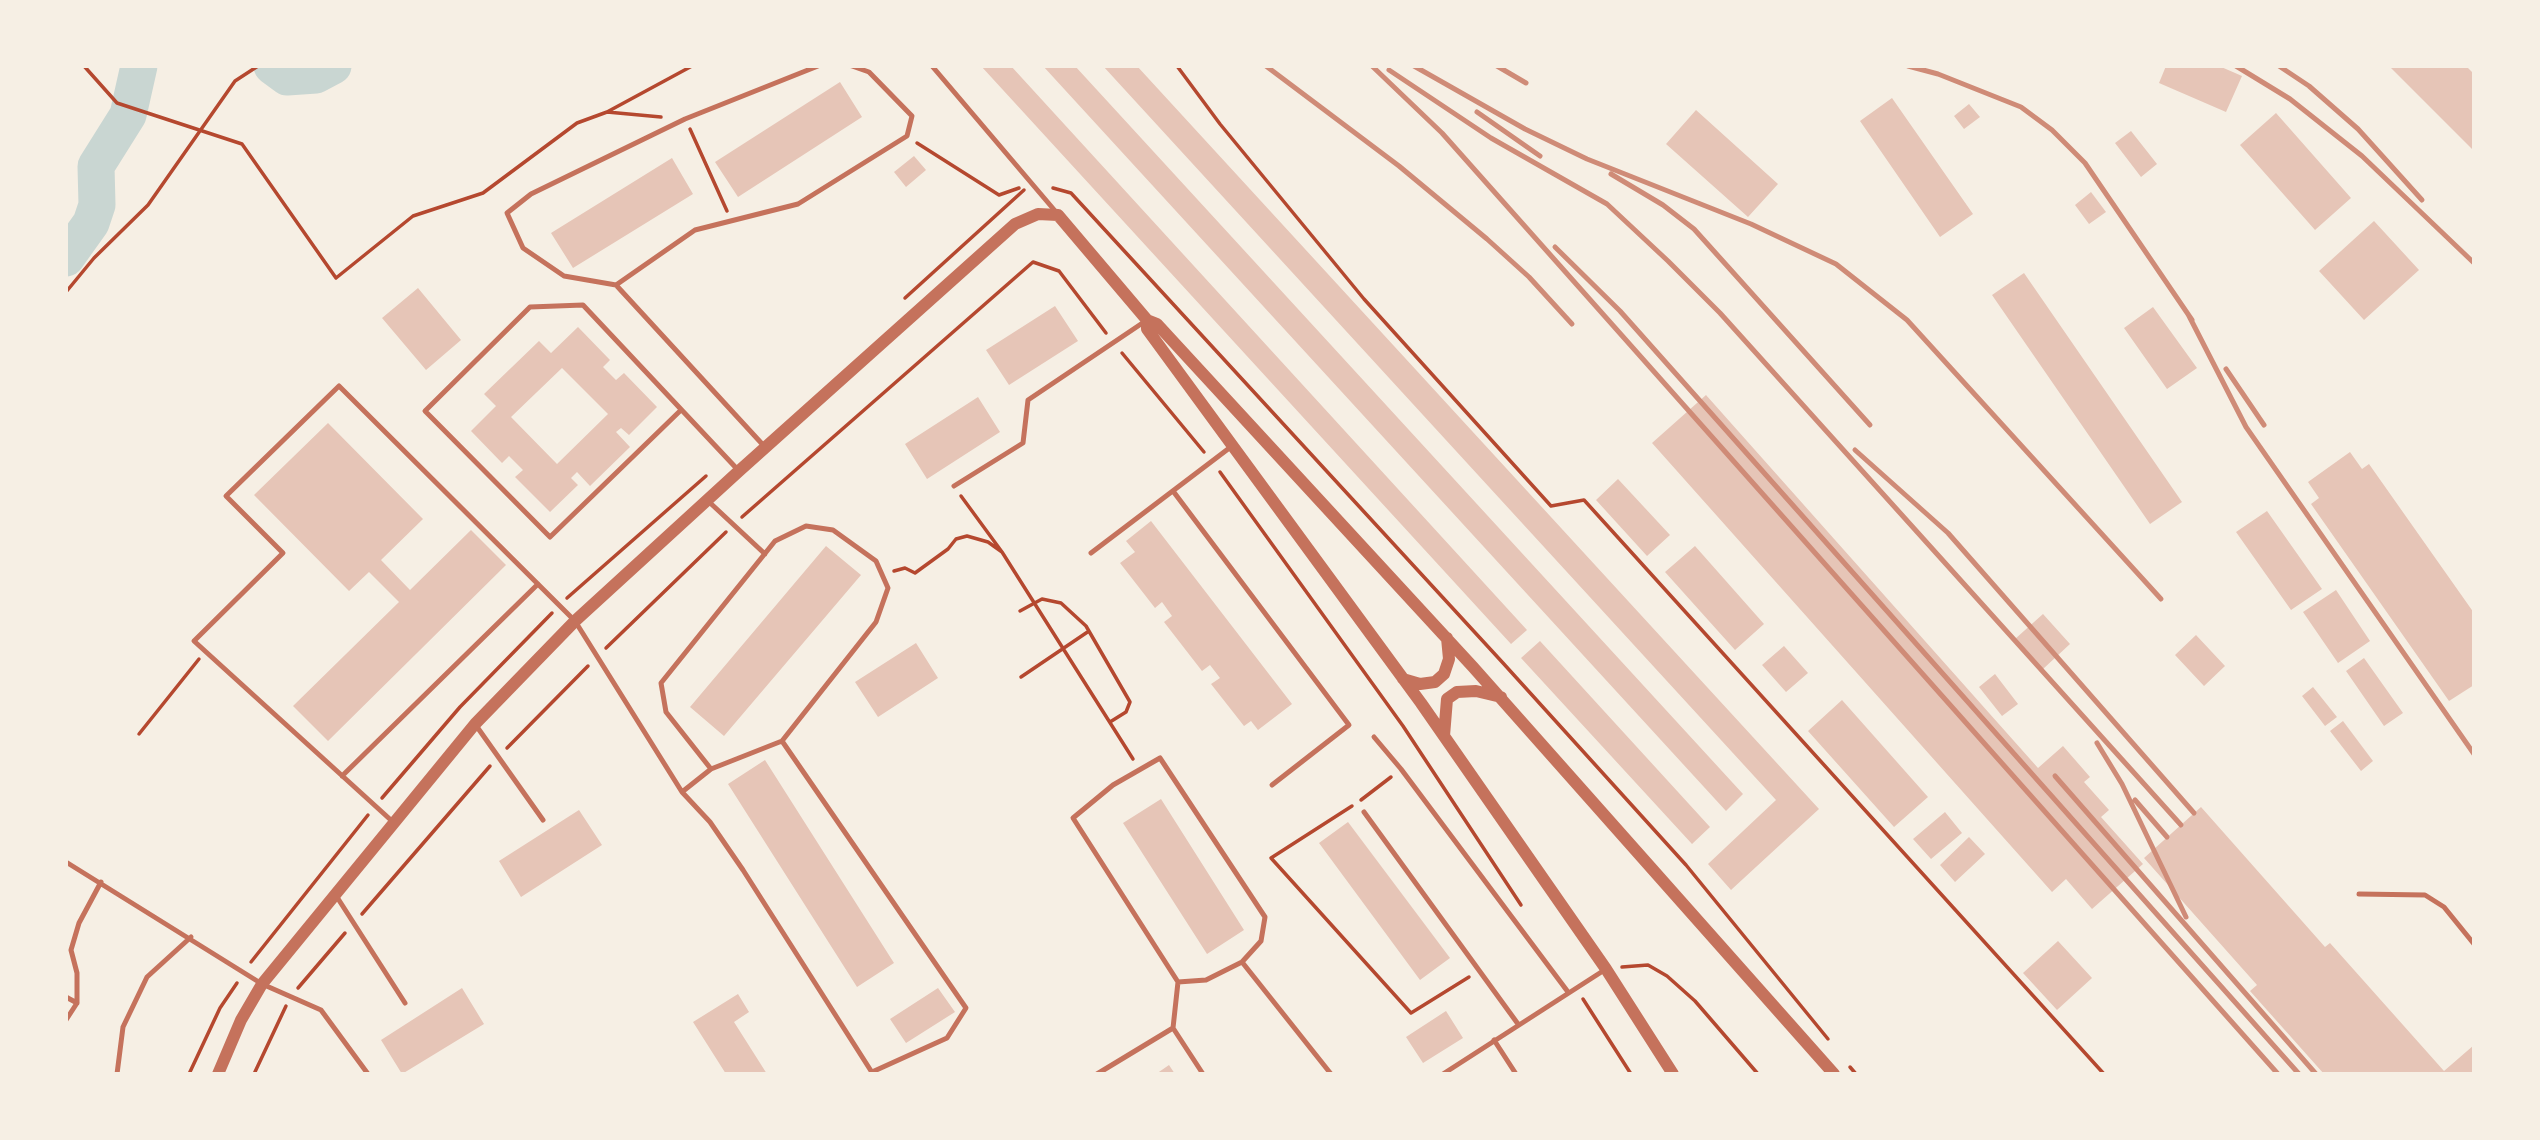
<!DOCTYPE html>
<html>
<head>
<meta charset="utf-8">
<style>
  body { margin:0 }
  #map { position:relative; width:2540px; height:1140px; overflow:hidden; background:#f6efe4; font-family:Overpass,sans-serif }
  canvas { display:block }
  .frame { position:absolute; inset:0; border:68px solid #f6efe4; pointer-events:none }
</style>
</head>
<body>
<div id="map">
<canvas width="2540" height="1140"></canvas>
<div class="frame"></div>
</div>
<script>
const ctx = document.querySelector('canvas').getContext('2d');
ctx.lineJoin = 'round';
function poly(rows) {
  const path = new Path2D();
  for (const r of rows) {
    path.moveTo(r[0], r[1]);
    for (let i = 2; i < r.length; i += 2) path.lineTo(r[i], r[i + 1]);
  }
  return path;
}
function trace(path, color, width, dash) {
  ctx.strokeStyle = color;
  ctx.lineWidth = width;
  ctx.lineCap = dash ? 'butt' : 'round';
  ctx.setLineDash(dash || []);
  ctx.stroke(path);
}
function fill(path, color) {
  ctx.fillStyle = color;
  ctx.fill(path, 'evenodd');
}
const river = poly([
  [272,66,287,77,316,75,333,66],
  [66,258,91,223,97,205,96,166,128,115,139,66]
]);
const building = poly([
  [981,66,1011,66,1527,630,1511,644],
  [1043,66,1075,66,1743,794,1726,811],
  [1103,66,1137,66,1819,809,1731,890,1708,864,1776,800],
  [2166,66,2219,66,2242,76,2226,112,2159,83],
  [2389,66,2466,66,2474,74,2474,151],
  [840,82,862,117,738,197,715,162],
  [1892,98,1973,214,1940,237,1860,121],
  [1969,104,1980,117,1964,129,1954,116],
  [1696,110,1778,184,1748,217,1666,144],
  [2276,113,2351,198,2315,230,2240,145],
  [2131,131,2157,164,2141,177,2115,143],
  [914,156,926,170,906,187,894,172],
  [672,158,693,194,573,268,551,233],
  [2091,192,2106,212,2089,224,2075,205],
  [2374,221,2419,270,2364,320,2319,271],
  [2024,273,2182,502,2150,524,1992,295],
  [418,288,461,340,426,370,382,318],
  [1055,306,1078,341,1009,385,986,350],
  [2153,307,2197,368,2167,389,2124,328],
  [578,327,610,360,603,367,616,380,624,373,657,407,629,435,621,428,616,432,630,447,590,486,577,472,571,478,578,485,550,512,515,477,523,470,509,456,502,463,471,431,496,406,484,394,539,341,551,353],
  [562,368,608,414,557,464,511,417],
  [1706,395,2038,768,2063,746,2090,777,2084,782,2109,810,2101,817,2143,864,2092,909,2066,879,2052,892,1652,443],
  [978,397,1000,432,927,479,905,444],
  [328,423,423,519,381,560,410,590,471,530,506,565,328,741,293,706,399,602,369,572,349,591,254,495],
  [2350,452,2362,469,2369,464,2474,613,2474,685,2449,701,2311,504,2319,498,2308,482],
  [1618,479,1670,535,1647,556,1596,500],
  [2267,511,2322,589,2291,610,2236,532],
  [1151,521,1292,704,1258,730,1251,721,1244,726,1211,684,1220,678,1210,665,1202,671,1164,622,1172,616,1162,602,1155,608,1120,563,1135,552,1126,541],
  [826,546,861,575,724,736,690,707],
  [1695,546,1764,624,1735,650,1665,572],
  [2336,590,2370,641,2338,663,2303,612],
  [2043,614,2070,644,2043,669,2015,639],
  [2196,635,2225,666,2204,686,2175,655],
  [1540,641,1710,827,1692,844,1521,658],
  [916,643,938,678,878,717,855,682],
  [1784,646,1808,673,1786,692,1762,665],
  [2364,658,2403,713,2384,726,2346,671],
  [1995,674,2018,704,2002,716,1979,687],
  [2313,687,2337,717,2325,726,2302,696],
  [1842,700,1928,797,1894,827,1808,731],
  [2343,721,2373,761,2361,771,2330,731],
  [765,760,894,963,857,987,728,784],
  [1161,799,1244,930,1207,954,1123,823],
  [2201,807,2325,947,2330,943,2444,1071,2474,1045,2474,1074,2324,1074,2250,991,2257,985,2144,858],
  [579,810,602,845,521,897,499,861],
  [1945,812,1962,833,1931,859,1913,839],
  [1348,822,1450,958,1420,980,1319,843],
  [1969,837,1985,854,1955,882,1940,865],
  [2058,941,2092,978,2057,1010,2023,973],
  [462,988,484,1024,402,1074,381,1040],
  [938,988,955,1012,906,1043,890,1019],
  [738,994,749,1012,734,1022,767,1074,726,1074,693,1022],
  [1446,1011,1463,1038,1423,1063,1406,1037],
  [1169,1065,1175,1074,1156,1074]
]);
const path = poly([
  [84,66,117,103,242,144,336,278,413,216,483,193,577,123,607,112,661,117],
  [1177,66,1220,124,1364,299,1551,506,1584,500,2104,1074],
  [607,112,692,66],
  [690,129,727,211],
  [917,143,999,195,1019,188],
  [1053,188,1071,193,1503,663,1686,865,1828,1039],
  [66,292,94,258,148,205,235,81,258,66],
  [905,298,1024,190],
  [1122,353,1204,452],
  [1220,472,1403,726,1521,905],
  [742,517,1033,262,1059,271,1106,333],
  [1002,552,1133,759],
  [894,571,905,568,915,573,948,549,956,539,967,536,988,542,1002,552,961,496],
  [567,598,706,476],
  [1020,611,1042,599,1061,603,1086,626,1130,702,1126,712,1110,722],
  [606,648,726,532],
  [1021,677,1089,631],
  [139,734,199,659],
  [507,748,588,666],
  [382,798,460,707,552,613],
  [1361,800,1391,777],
  [1352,806,1271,858,1411,1013,1469,977],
  [362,914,490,766],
  [251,962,368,815],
  [1622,967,1648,965,1667,976,1695,1001,1758,1074],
  [298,988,345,933],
  [1583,999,1631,1074],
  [1850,1067,1856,1074],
  [189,1074,220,1008,237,983],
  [254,1074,286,1006]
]);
const service = poly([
  [932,66,1056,212],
  [616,285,695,230,798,204,907,136,912,116,869,72,852,66],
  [681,410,550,537,425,411,530,307,583,305,708,438,739,471],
  [764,446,616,285,564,276,523,248,507,213,531,194,685,119,818,66],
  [954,486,1023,443,1028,400,1144,322],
  [1173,491,1349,725,1272,785],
  [707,500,765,554],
  [1091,553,1232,446],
  [475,724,543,820],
  [1374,737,1401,769,1568,992],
  [1160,758,1265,917,1261,941,1242,962,1206,980,1178,982,1073,818,1113,785,1160,758],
  [711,769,782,741],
  [342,776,538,584],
  [682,792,711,769,666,712,661,683,775,541,806,526,833,530,876,561,888,588,876,622,782,741,966,1008,947,1038,872,1072],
  [1364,812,1518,1024],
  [393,822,194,641,283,553,226,496,339,386,575,621,682,792,710,822,743,870,873,1074],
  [66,862,262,984,321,1010,368,1074],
  [335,894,405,1003],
  [2359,894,2425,895,2444,907,2474,944],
  [1242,962,1331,1074],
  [66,997,77,1003,66,1020],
  [77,1003,77,973,71,950,79,923,101,882],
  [1173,1028,1178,982],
  [1494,1040,1516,1074],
  [117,1074,123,1027,147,977,191,937],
  [1097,1074,1173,1028,1203,1074],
  [1443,1074,1606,969]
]);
const tertiary = poly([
  [1147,320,1147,329,1421,703,1606,969,1673,1074],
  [1403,679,1420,684,1435,682,1444,674,1449,659,1447,638],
  [1444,736,1447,699,1457,692,1476,691,1501,697],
  [218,1074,241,1020,262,984,475,724,575,621,739,471,1015,224,1038,214,1058,215,1147,320,1157,324,1473,667,1834,1074]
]);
const rail = poly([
  [1266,66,1399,166,1487,239,1529,277,1572,324],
  [1372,66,1442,133,2278,1074],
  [1414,66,1525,129,1587,159,1751,224,1836,264,1907,320,2161,599],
  [1497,66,1526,83],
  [1908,66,1938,74,2021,107,2052,130,2085,163,2192,320],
  [2236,66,2290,99,2362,156,2474,263],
  [2279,66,2309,86,2358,129,2422,200],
  [1389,70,1491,138,1607,204,1668,261,1720,313,2181,825],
  [1477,112,1540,156],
  [1611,174,1663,205,1694,229,1870,425],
  [1555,247,1620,311,2299,1074],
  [2188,314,2246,427,2474,754],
  [2226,369,2264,425],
  [1855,450,1948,533,2194,813],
  [2097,743,2122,784,2186,917],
  [2055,776,2316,1074],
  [2135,800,2167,837]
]);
trace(river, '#c9d6d2', 37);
fill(building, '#e6c5b7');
trace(path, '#b5482f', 3.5);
trace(service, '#c5725c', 5);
trace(tertiary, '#c5725c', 12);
trace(rail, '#cf8b77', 5);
</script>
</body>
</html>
